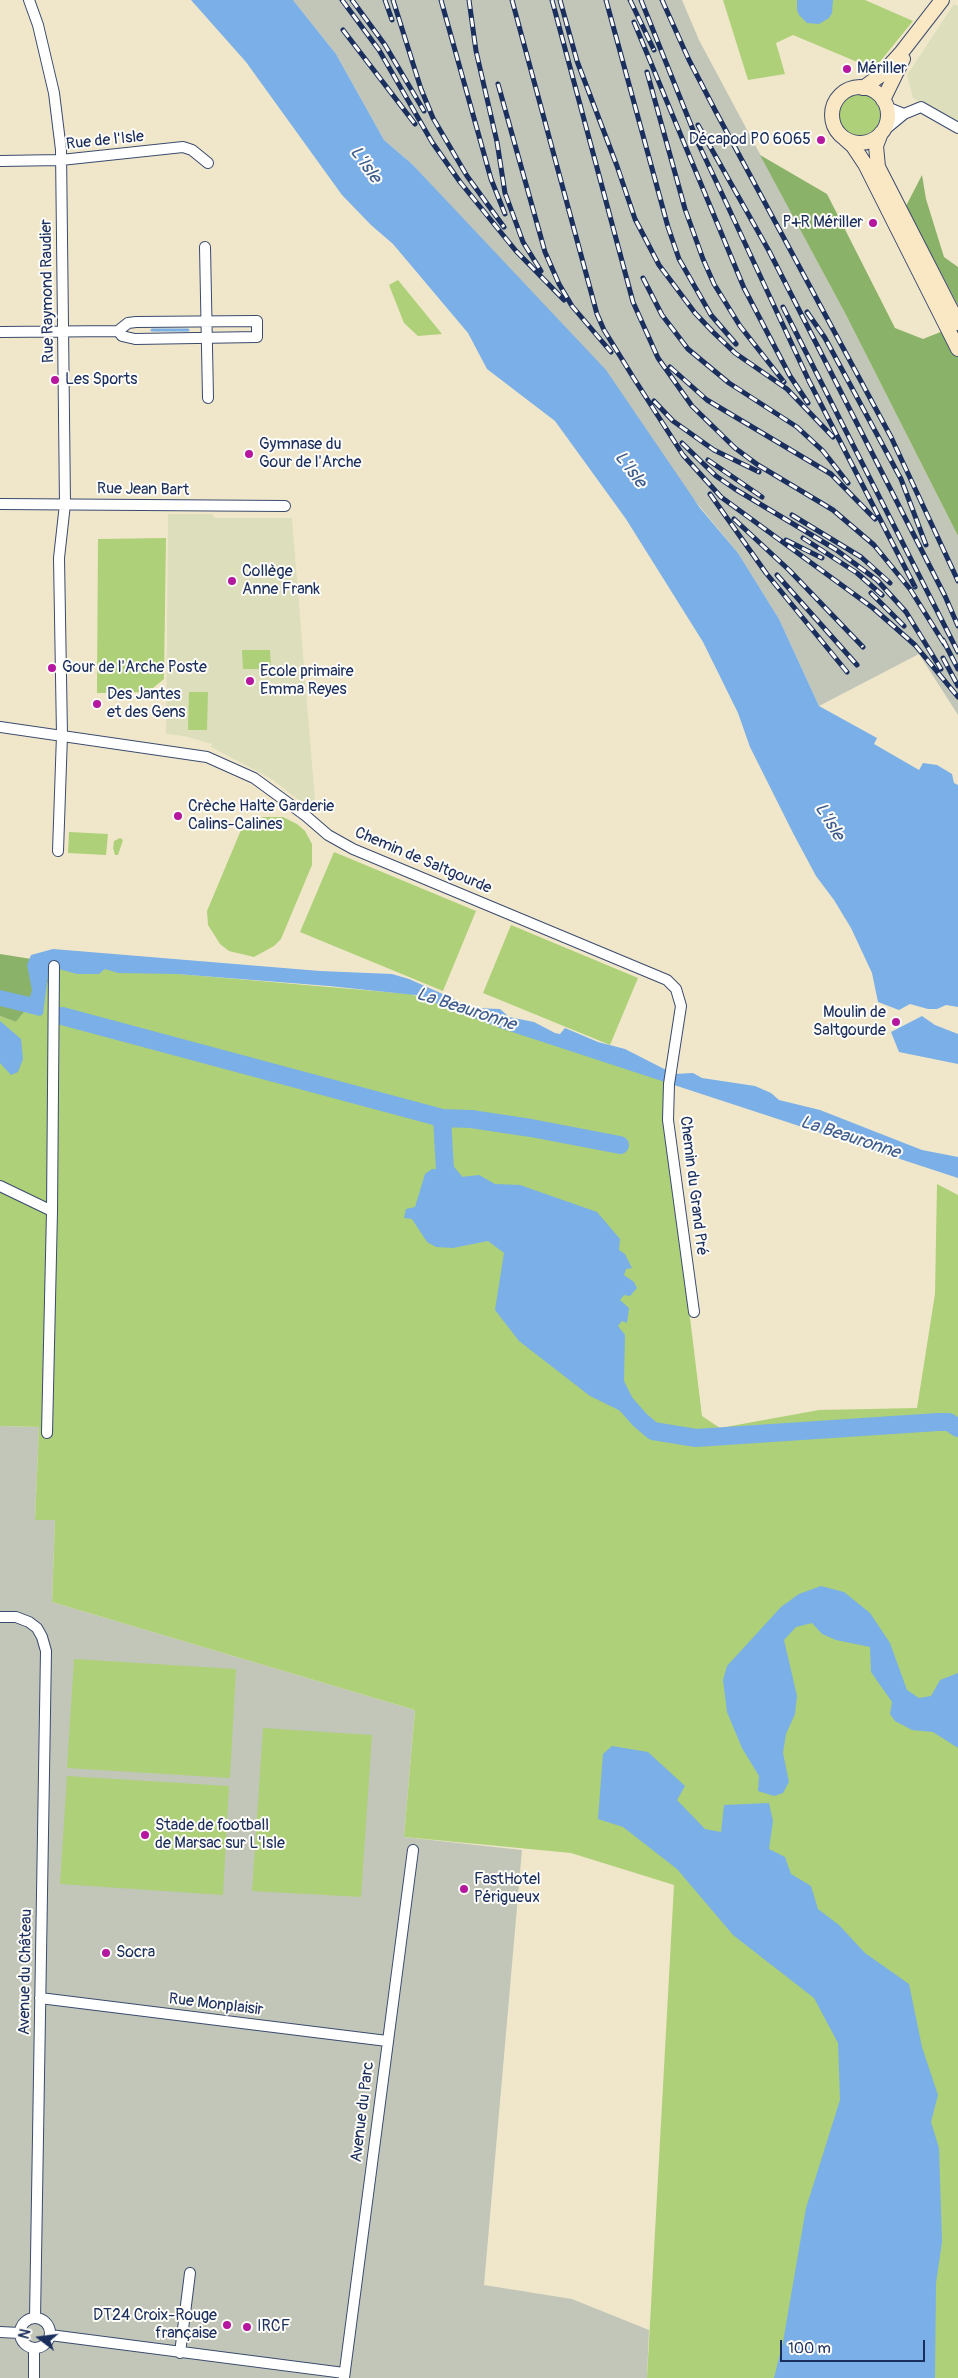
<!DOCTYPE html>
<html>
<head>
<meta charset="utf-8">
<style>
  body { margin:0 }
  #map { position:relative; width:958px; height:2378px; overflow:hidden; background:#f0e7cb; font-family:Pangolin,sans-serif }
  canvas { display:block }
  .north { position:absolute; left:15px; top:2313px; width:50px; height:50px; -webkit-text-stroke:4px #fdfcf7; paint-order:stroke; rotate:285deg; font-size:14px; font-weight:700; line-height:20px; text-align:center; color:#1b2f5e }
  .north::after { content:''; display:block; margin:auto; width:18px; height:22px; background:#1b2f5e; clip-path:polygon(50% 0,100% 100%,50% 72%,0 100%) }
  .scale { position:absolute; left:780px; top:2340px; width:145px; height:22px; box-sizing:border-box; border:2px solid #1b2f5e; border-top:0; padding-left:6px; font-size:15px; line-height:18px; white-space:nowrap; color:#1b2f5e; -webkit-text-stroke:4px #fdfcf7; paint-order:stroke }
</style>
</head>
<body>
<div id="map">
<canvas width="958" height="2378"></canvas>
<div class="north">N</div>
<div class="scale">100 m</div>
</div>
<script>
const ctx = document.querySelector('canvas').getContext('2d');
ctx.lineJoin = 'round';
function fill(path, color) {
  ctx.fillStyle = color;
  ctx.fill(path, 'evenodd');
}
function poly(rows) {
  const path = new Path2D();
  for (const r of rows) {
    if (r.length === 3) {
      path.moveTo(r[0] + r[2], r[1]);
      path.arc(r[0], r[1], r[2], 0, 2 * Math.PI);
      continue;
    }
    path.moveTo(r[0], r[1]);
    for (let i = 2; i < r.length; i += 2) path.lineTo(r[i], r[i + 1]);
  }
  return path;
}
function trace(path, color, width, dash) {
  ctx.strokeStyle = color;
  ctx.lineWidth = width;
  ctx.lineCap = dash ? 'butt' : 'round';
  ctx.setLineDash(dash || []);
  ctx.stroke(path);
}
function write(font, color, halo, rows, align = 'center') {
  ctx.font = font + ' Pangolin,sans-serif';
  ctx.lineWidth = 4;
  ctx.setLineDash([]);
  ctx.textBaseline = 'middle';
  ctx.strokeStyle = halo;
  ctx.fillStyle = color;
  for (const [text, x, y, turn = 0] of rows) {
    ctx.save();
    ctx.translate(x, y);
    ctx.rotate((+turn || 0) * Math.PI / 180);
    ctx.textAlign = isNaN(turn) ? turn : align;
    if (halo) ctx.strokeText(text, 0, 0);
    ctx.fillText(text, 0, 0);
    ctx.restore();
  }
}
const built = poly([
  [954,4,958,6,958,124,913,98,907,75],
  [168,514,212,514,215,518,292,518,316,813,270,778,211,747,212,744,184,736,166,734]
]);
const industrial = poly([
  [293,0,682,0,699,40,845,313,958,536,958,715,919,654,819,706,779,619,738,553,471,229,412,164,384,140,336,54],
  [0,1426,39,1427,35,1520,55,1520,52,1602,415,1710,404,1837,522,1850,484,2285,572,2299,649,2330,647,2378,0,2378]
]);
const green = poly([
  [723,0,865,0,913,21,874,69,793,35,776,43,785,74,748,80],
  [859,115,21],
  [398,280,442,334,418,336,404,323,389,285],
  [166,538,164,679,148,692,97,693,98,539],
  [242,650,270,650,271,669,243,669],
  [189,692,208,692,207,730,188,730],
  [263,817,283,817,297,824,305,831,312,844,312,865,281,939,274,946,254,957,229,951,220,944,208,925,207,911,241,830],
  [69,832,108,834,106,855,68,853],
  [120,838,123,840,118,855,115,855,113,848,114,841],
  [334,852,476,911,443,991,300,932],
  [511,925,638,978,610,1045,483,993],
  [63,964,410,994,664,1079,666,1121,702,1416,720,1428,819,1410,917,1408,935,1294,937,1184,958,1195,958,2378,647,2378,674,1885,571,1853,404,1837,415,1710,52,1602,55,1520,35,1520,39,1427,0,1426,0,1016,16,1022],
  [74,1659,236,1669,230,1778,67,1768],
  [263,1728,372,1735,361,1897,252,1891],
  [67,1776,229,1786,223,1895,60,1884]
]);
const forest = poly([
  [760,155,827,194,895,328,923,339,958,325,958,536,845,313],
  [922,175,926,199,944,257,958,267,958,305,906,206],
  [0,954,63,964,16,1022,0,1016]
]);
const water = poly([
  [191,0,293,0,336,54,384,140,412,164,606,370,700,508,738,553,779,619,819,706,877,738,874,744,919,770,923,763,937,765,952,774,954,783,958,785,958,1007,946,1005,937,1009,928,1009,910,1004,899,1010,878,1002,872,973,851,928,834,900,816,876,794,835,750,747,738,713,703,642,626,519,555,421,487,369,468,333,393,244,371,225,342,195,246,62],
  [797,0,833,0,832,13,829,18,819,24,807,23,799,15,797,10],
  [53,949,320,971,392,974,409,979,474,1008,500,1009,509,1017,534,1022,555,1033,560,1034,565,1028,598,1042,625,1049,674,1074,693,1073,702,1078,755,1086,771,1093,779,1100,820,1110,922,1150,958,1157,958,1178,500,1028,415,995,329,986,177,974,118,973,105,969,99,974,77,974,55,968,50,972,48,976,43,1014,40,1016,0,1006,0,990,30,997,32,990,27,965,31,955],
  [922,1016,935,1025,958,1034,958,1064,899,1052,891,1032],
  [0,1021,21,1039,23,1059,18,1072,11,1075,0,1063],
  [432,1169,445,1170,461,1177,479,1175,495,1184,520,1185,597,1212,620,1239,619,1250,625,1254,632,1268,626,1269,624,1275,634,1282,637,1288,630,1296,624,1295,620,1300,629,1308,627,1323,622,1321,618,1326,625,1335,624,1381,641,1415,641,1421,590,1396,519,1341,495,1310,504,1253,488,1241,453,1248,436,1247,427,1242,412,1219,404,1218,406,1209,415,1207,425,1174],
  [821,1586,844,1592,870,1613,890,1643,907,1690,919,1698,931,1696,940,1680,958,1673,958,1748,933,1732,912,1730,895,1721,890,1714,892,1702,871,1672,870,1647,836,1640,822,1634,812,1623,796,1627,784,1640,797,1696,795,1714,786,1734,783,1753,789,1782,783,1793,774,1796,758,1791,759,1776,742,1748,727,1712,723,1680,727,1666,781,1607,799,1594],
  [612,1746,648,1752,685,1786,677,1800,705,1829,721,1832,724,1805,769,1803,773,1821,769,1849,785,1857,791,1874,811,1886,818,1909,839,1925,865,1953,909,1984,922,2047,938,2095,931,2122,939,2148,942,2242,936,2283,935,2378,774,2378,783,2342,806,2208,840,2100,838,2043,814,1998,733,1935,677,1869,623,1827,598,1819,603,1754]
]);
const stream = poly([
  [152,330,188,330]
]);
const river = poly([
  [62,1016,442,1118,445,1170,460,1188],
  [442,1118,471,1119,531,1128,620,1145],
  [625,1403,640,1420,653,1431,696,1438,938,1422,949,1422,958,1428]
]);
const street = poly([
  [29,0,38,25,54,93,61,150,65,504,59,558,62,735,58,851],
  [904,114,921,107,958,128],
  [881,133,904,114,887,107],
  [0,161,61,160,183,147,192,150,208,163],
  [205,247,208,398],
  [0,332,118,331,122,336,135,339,257,337,257,321,136,322,128,323,118,331],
  [0,504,285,506],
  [0,727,207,757,254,778,306,816,328,835,353,849,667,980,676,989,681,1006,669,1084,668,1120,694,1312],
  [0,1186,52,1211],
  [47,1433,52,1211,54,966],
  [0,1617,16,1617,29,1622,37,1628,42,1637,46,1651,35,2318],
  [40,1998,387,2041],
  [35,2333,15],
  [0,2332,20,2333],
  [50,2335,344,2373],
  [180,2353,190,2273],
  [34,2378,34,2349],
  [344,2378,413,1850]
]);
const secondary = poly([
  [860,115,28],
  [863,88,881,75,901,53,942,0],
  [883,100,903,59],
  [881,133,876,146,878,167,958,323],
  [845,139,853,146,865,164,958,349]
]);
const rail = poly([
  [342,0,379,50,432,142,460,182,516,251,564,300],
  [352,0,385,45,424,111],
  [385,0,392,20],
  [393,0,421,89,433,118,467,176,504,227],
  [441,0,491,179,505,214],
  [469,0,476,51,497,142,505,193,523,242,541,271],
  [512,0,597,314,604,330,633,377,683,455,721,497,873,608,915,645,958,697],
  [552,0,633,302,658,358,692,406,735,448,758,465,833,510,874,545,910,589,945,645],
  [560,0,577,61,617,166,635,219,659,265,695,313,713,332,735,353,787,389,833,437],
  [606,0,668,227,679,259,711,315,736,344],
  [630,0,654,50],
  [641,0,699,145,723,196,809,381,915,587],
  [662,0,689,60,716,112,891,437,958,581],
  [634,22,744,288,790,376,808,403],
  [343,30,415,124],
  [647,72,685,209,703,259,714,284,740,326,784,382],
  [498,84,545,252,559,284,572,306,611,352],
  [698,125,769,251,945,596,958,626],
  [643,278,662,315,688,349,729,383,797,427,823,451,848,483],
  [783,307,958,652],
  [807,312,825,338,901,479,926,545],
  [670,367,707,400,831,474,875,519],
  [654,401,673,421,714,450,759,472],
  [682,443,716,476,735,489,835,549,877,580,906,612,941,669],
  [708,460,762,497],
  [710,494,766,573,847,672],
  [792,515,861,557,890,583],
  [734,519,789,570,863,647],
  [803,538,857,573,882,595],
  [786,540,822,558],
  [777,575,857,665],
  [871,593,904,626],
  [943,640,958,669],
  [943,658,958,686]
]);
const markers = [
  [847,69,5,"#b5179e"],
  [821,140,5,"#b5179e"],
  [873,223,5,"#b5179e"],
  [55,380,5,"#b5179e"],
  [249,454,5,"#b5179e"],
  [232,581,5,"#b5179e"],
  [52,668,5,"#b5179e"],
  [250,681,5,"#b5179e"],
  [97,704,5,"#b5179e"],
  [178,816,5,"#b5179e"],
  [896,1022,5,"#b5179e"],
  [145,1835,5,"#b5179e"],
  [464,1889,5,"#b5179e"],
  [106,1953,5,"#b5179e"],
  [227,2325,5,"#b5179e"],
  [247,2327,5,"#b5179e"]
];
const poiNames = [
  ["Mériller",857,69],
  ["Décapod PO 6065",811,140,"right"],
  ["P+R Mériller",863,223,"right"],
  ["Les Sports",65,380],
  ["Gymnase du",259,445],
  ["Gour de l'Arche",259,463],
  ["Collège",242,572],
  ["Anne Frank",242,590],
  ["Gour de l'Arche Poste",62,668],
  ["Ecole primaire",260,672],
  ["Emma Reyes",260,690],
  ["Des Jantes",107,695],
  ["et des Gens",107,713],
  ["Crèche Halte Garderie",188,807],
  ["Calins-Calines",188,825],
  ["Moulin de",886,1013,"right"],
  ["Saltgourde",886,1031,"right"],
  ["Stade de football",155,1826],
  ["de Marsac sur L'Isle",155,1844],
  ["FastHotel",474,1880],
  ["Périgueux",474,1898],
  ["Socra",116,1953],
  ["DT24 Croix-Rouge",217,2316,"right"],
  ["française",217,2334,"right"],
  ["IRCF",257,2327]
];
const streetNames = [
  ["Rue de l'Isle",105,141,-6],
  ["Rue Raymond Raudier",48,291,-91],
  ["Rue Jean Bart",143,490,1],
  ["Chemin de Saltgourde",423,861,23],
  ["Chemin du Grand Pré",693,1186,83],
  ["Avenue du Château",26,1972,-89],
  ["Rue Monplaisir",216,2005,7],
  ["Avenue du Parc",363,2112,-83]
];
const waterNames = [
  ["L'Isle",365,165,55],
  ["L'Isle",630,470,53],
  ["L'Isle",829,822,59],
  ["La Beauronne",466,1010,18],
  ["La Beauronne",850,1138,18]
];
fill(built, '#dddebc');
fill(industrial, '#c2c6b9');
fill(green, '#aed079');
fill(forest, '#8ab269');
fill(water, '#7aafe7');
trace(stream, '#7aafe7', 3);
trace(river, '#7aafe7', 18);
trace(street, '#3b4b6e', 12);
trace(secondary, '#3b4b6e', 16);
trace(street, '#fff', 10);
trace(secondary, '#fae7c3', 14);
trace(rail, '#1b2f5e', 5);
trace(rail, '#fdfcf7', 3, [9]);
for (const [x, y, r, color] of markers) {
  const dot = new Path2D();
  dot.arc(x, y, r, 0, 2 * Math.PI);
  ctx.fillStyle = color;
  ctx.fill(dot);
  trace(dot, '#fdfcf7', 2);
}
write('16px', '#1b2f5e', '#fdfcf7', poiNames, 'left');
write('16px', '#1b2f5e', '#fdfcf7', streetNames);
write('italic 18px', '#3c5c8e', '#fdfcf7', waterNames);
</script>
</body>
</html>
